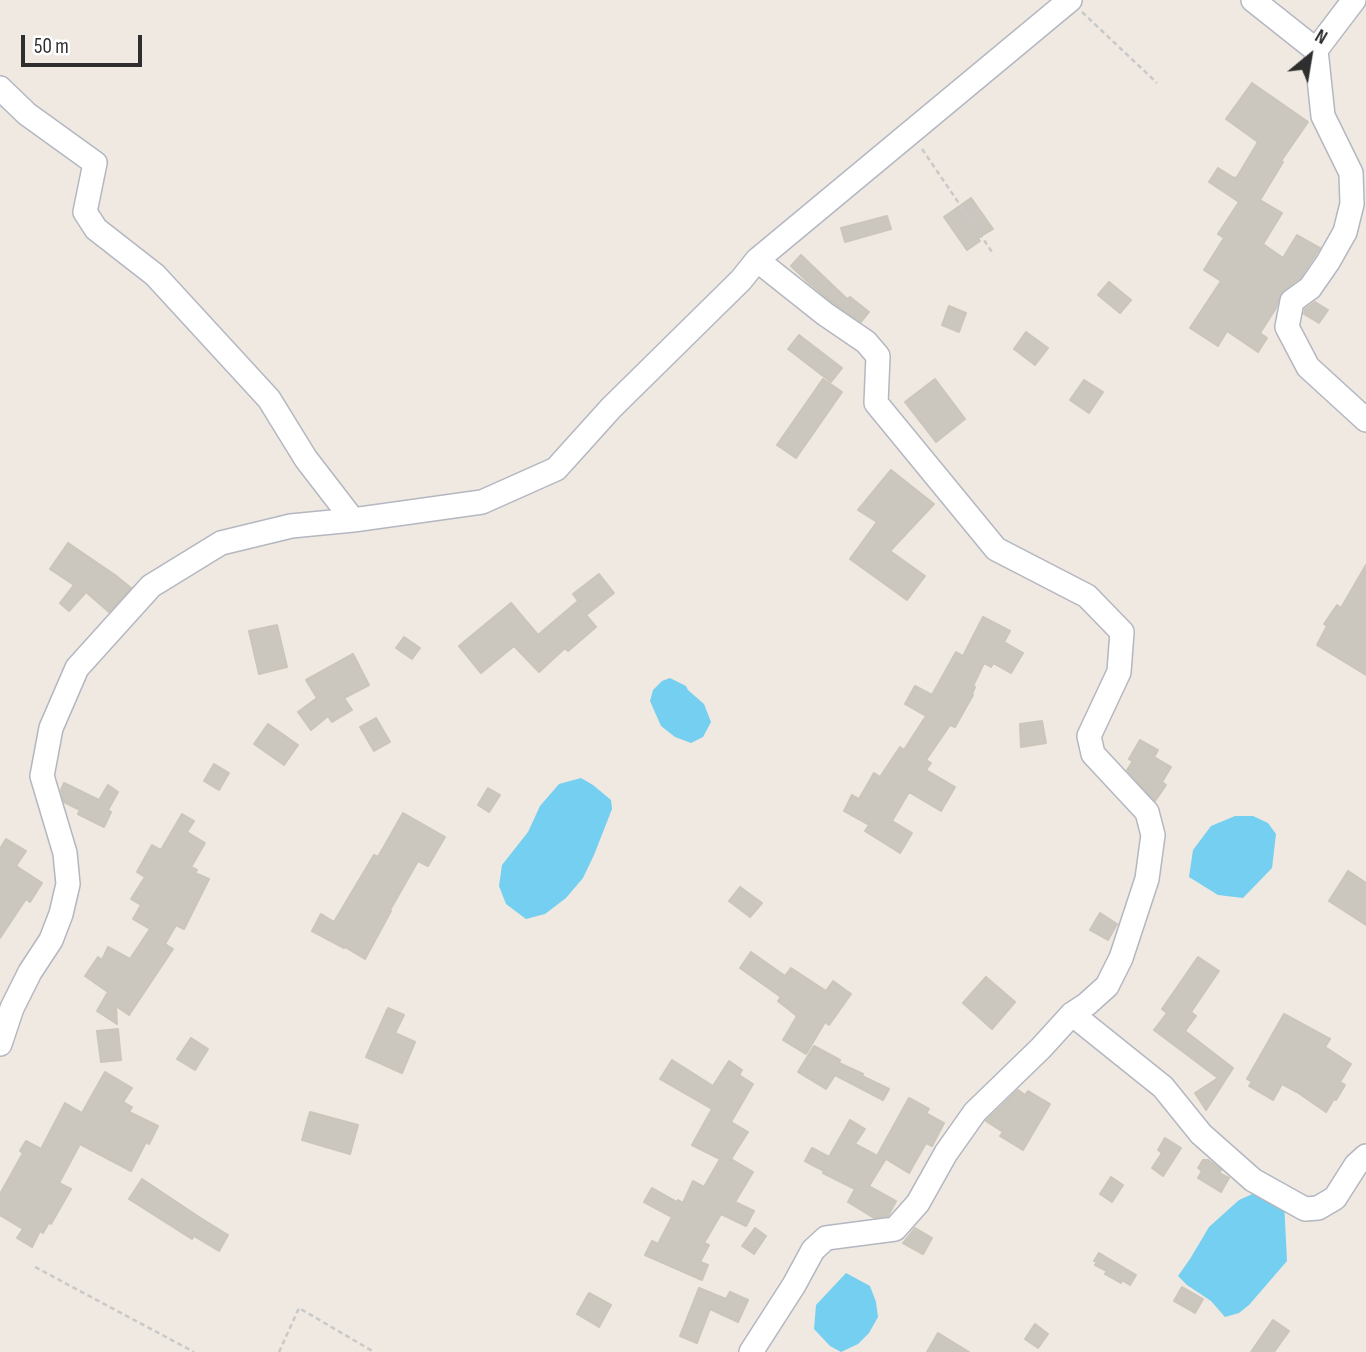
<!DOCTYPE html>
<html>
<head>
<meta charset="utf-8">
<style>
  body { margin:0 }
  #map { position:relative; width:1366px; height:1352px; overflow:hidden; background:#efe9e1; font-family:"Sofia Sans Condensed",sans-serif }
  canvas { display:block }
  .north { position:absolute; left:1275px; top:21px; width:70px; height:70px; -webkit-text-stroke:5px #fff; paint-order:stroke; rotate:30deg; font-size:19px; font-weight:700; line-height:28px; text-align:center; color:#2e2e2e }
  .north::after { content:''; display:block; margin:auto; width:24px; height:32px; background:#2e2e2e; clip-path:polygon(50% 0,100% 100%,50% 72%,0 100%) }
  .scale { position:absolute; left:21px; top:35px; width:121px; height:32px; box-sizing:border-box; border:4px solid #2e2e2e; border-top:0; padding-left:9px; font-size:21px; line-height:24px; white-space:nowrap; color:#2e2e2e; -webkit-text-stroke:5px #fff; paint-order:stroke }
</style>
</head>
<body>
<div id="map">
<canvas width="1366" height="1352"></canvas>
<div class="north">N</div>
<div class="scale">50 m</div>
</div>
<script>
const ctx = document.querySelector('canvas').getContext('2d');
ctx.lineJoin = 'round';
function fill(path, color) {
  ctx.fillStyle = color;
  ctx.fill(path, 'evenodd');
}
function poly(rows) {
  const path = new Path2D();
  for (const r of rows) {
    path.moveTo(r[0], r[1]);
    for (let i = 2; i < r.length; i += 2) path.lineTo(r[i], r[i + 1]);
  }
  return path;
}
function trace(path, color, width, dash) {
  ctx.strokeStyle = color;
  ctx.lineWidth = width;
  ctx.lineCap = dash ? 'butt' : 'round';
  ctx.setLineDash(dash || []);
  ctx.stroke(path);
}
const water = poly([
  [670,678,686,686,688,690,704,704,711,722,703,737,691,743,675,737,661,726,650,701,653,690,662,681],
  [581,778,593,785,611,800,612,809,594,855,583,878,566,898,545,914,526,919,506,904,499,886,502,865,528,832,540,806,559,784],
  [1235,816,1253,816,1268,823,1276,834,1272,868,1243,898,1218,895,1189,877,1193,850,1211,826],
  [1259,1191,1284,1201,1287,1261,1249,1305,1239,1313,1225,1317,1211,1301,1187,1285,1178,1276,1190,1259,1209,1227,1239,1200],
  [846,1273,870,1286,876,1302,878,1317,869,1333,858,1344,841,1352,830,1346,814,1329,816,1305]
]);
const building = poly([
  [1252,83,1308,122,1281,161,1283,162,1260,200,1282,213,1263,244,1283,258,1297,235,1320,248,1300,278,1284,290,1279,297,1276,308,1260,333,1267,338,1258,352,1227,331,1218,346,1190,328,1221,281,1204,270,1224,238,1218,234,1239,202,1209,182,1218,168,1234,178,1237,177,1258,142,1226,119,1252,83],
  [971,198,993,229,978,238,980,241,967,250,944,217,971,198],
  [887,216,891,229,845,242,841,228,887,216],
  [801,255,847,299,850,297,869,312,861,322,833,303,808,282,791,266,801,255],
  [1109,282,1131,300,1120,313,1098,295,1109,282],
  [1315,302,1328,310,1319,323,1304,314,1305,309,1315,302],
  [949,306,966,313,959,332,942,325,949,306],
  [1026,332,1048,348,1035,365,1014,349,1026,332],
  [799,335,842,368,831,382,788,349,799,335],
  [823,379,842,392,796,458,777,445,823,379],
  [935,379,965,419,936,442,905,402,935,379],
  [1084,380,1103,392,1089,413,1070,400,1084,380],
  [891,470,934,504,890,551,925,576,907,600,850,559,877,522,858,510,891,470],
  [68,543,115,575,131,588,109,612,86,592,69,611,60,603,74,585,50,569,68,543],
  [1366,565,1366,675,1317,645,1327,626,1324,624,1337,605,1341,608,1366,565],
  [599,574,614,593,586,615,596,627,568,651,565,648,539,672,514,646,481,673,459,646,511,603,538,635,578,601,573,594,599,574],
  [983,617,1010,631,1004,642,1023,653,1011,673,993,663,991,667,984,663,973,686,975,687,972,694,973,695,955,727,950,725,926,760,931,763,926,770,955,787,941,811,909,792,892,821,912,833,900,853,865,831,869,825,844,811,852,795,859,799,874,773,880,777,900,747,904,750,926,716,905,704,915,686,932,695,956,652,963,656,983,617],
  [277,625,287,667,259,674,249,631,277,625],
  [404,637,420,648,412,659,396,648,404,637],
  [353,654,369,685,344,698,352,710,332,722,328,716,311,730,298,712,317,698,306,680,353,654],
  [376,718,390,742,374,751,360,727,376,718],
  [1042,721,1046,743,1021,747,1020,724,1042,721],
  [268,724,298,745,284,765,254,744,268,724],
  [1140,740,1158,750,1154,757,1171,767,1162,782,1166,785,1155,801,1127,770,1133,761,1129,759,1140,740],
  [214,764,229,773,219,790,204,781,214,764],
  [64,783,99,800,108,785,118,792,108,810,111,812,104,827,78,814,80,810,64,802,61,790,64,783],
  [488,788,500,795,489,812,478,805,488,788],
  [403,813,445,837,428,866,418,861,390,910,391,911,365,959,345,947,344,948,312,931,321,914,334,922,374,855,378,857,403,813],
  [182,814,194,821,187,832,205,843,191,867,197,870,195,873,209,879,184,929,176,925,165,944,173,949,129,1015,116,1006,117,1024,97,1011,108,992,85,976,98,957,102,960,108,947,130,959,150,929,133,919,141,905,131,899,145,877,137,872,152,845,161,850,182,814],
  [6,839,26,851,16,866,42,883,30,902,26,899,0,938,0,849,6,839],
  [1348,871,1366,883,1366,925,1329,901,1348,871],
  [740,887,762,903,750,917,729,901,740,887],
  [1100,913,1117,924,1108,940,1090,930,1100,913],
  [751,952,785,976,791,968,826,991,833,981,851,994,829,1025,825,1022,806,1054,783,1040,797,1016,778,1001,781,997,740,968,751,952],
  [1198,957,1219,971,1191,1012,1196,1016,1185,1031,1233,1068,1206,1110,1195,1093,1218,1078,1154,1030,1167,1013,1162,1009,1198,957],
  [986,977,1015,1002,992,1029,963,1003,986,977],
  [388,1008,404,1015,395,1033,415,1042,402,1073,366,1057,388,1008],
  [1284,1014,1330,1039,1325,1047,1351,1064,1340,1082,1345,1085,1336,1100,1334,1099,1326,1112,1297,1092,1282,1084,1273,1100,1249,1086,1252,1082,1247,1079,1284,1014],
  [118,1029,121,1060,101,1062,97,1031,118,1029],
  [191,1038,208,1049,195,1070,177,1059,191,1038],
  [814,1046,840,1060,839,1063,863,1074,862,1076,889,1089,883,1100,835,1075,826,1089,798,1072,814,1046],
  [672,1060,713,1086,729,1061,742,1070,739,1075,753,1084,731,1122,748,1132,731,1159,753,1172,735,1202,754,1211,746,1226,721,1214,704,1243,709,1245,700,1262,708,1265,702,1280,645,1255,652,1241,658,1244,672,1217,644,1202,652,1188,677,1202,678,1200,683,1203,693,1181,704,1187,720,1159,692,1145,712,1109,660,1079,672,1060],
  [105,1072,132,1088,123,1102,132,1107,129,1112,158,1126,149,1144,146,1142,131,1171,80,1144,59,1183,71,1189,51,1224,49,1222,43,1233,40,1231,32,1247,17,1238,23,1229,0,1215,0,1194,23,1153,20,1151,26,1141,41,1149,65,1103,82,1113,105,1072],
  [1018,1090,1025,1095,1028,1091,1050,1104,1023,1150,1000,1136,1003,1132,986,1121,1018,1090],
  [909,1098,929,1109,926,1113,944,1123,932,1146,926,1143,909,1173,878,1154,909,1098],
  [310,1112,358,1125,350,1154,302,1140,310,1112],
  [850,1120,865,1129,855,1144,885,1160,869,1186,896,1201,888,1216,874,1218,848,1202,855,1189,823,1173,824,1171,805,1161,812,1148,829,1157,850,1120],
  [1165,1138,1181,1148,1163,1176,1152,1168,1162,1153,1158,1150,1165,1138],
  [1203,1160,1208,1160,1211,1162,1221,1170,1219,1173,1229,1178,1221,1192,1198,1178,1202,1171,1198,1168,1203,1160],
  [1111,1177,1123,1185,1112,1202,1100,1194,1111,1177],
  [142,1179,202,1219,228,1235,219,1251,194,1236,192,1239,129,1199,142,1179],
  [755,1228,766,1236,754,1254,742,1246,755,1228],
  [915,1228,932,1238,923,1254,903,1243,915,1228],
  [1099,1253,1136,1275,1130,1285,1122,1280,1121,1283,1105,1274,1107,1271,1095,1265,1097,1262,1094,1261,1099,1253],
  [1182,1287,1203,1299,1195,1313,1174,1301,1182,1287],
  [699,1288,726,1299,730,1292,748,1300,738,1322,710,1309,697,1343,680,1336,699,1288],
  [589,1293,611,1305,599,1327,577,1314,589,1293],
  [1273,1320,1289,1331,1274,1352,1251,1352,1273,1320],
  [1035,1324,1048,1334,1038,1348,1025,1339,1035,1324],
  [938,1333,969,1352,927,1352,938,1333]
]);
const path = poly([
  [1082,12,1157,83],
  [922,149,992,252],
  [35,1267,194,1352],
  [279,1352,299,1308,374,1352]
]);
const minor = poly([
  [1253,0,1316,50,1354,0],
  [1316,50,1323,116,1351,173,1352,204,1345,232,1328,262,1310,288,1292,301,1287,327,1308,367,1366,420],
  [0,88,27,114,95,163,85,212,96,229,155,275,269,399,306,459,353,520,482,502,556,469,611,408,741,280,757,260,1070,0],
  [1072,1014,1163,1087,1201,1134,1253,1180,1305,1209,1318,1208,1335,1198,1356,1165,1366,1156],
  [0,1044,12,1008,30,972,51,940,61,914,68,884,65,853,42,776,51,728,77,668,151,586,221,543,291,526,353,520],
  [751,1352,794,1285,813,1250,826,1238,895,1229,918,1203,946,1153,975,1112,1041,1048,1072,1014,1087,1004,1107,986,1121,958,1147,879,1153,835,1147,812,1093,754,1089,736,1119,672,1122,632,1087,596,996,549,876,403,878,356,866,342,825,314,757,260]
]);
fill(water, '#75cff0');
fill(building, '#cbc7bf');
trace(building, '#cbc5ba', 2);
trace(minor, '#b4b7c1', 26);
trace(path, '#c9c9c9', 2.5, [5, 3.5]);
trace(minor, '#fff', 23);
</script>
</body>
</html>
